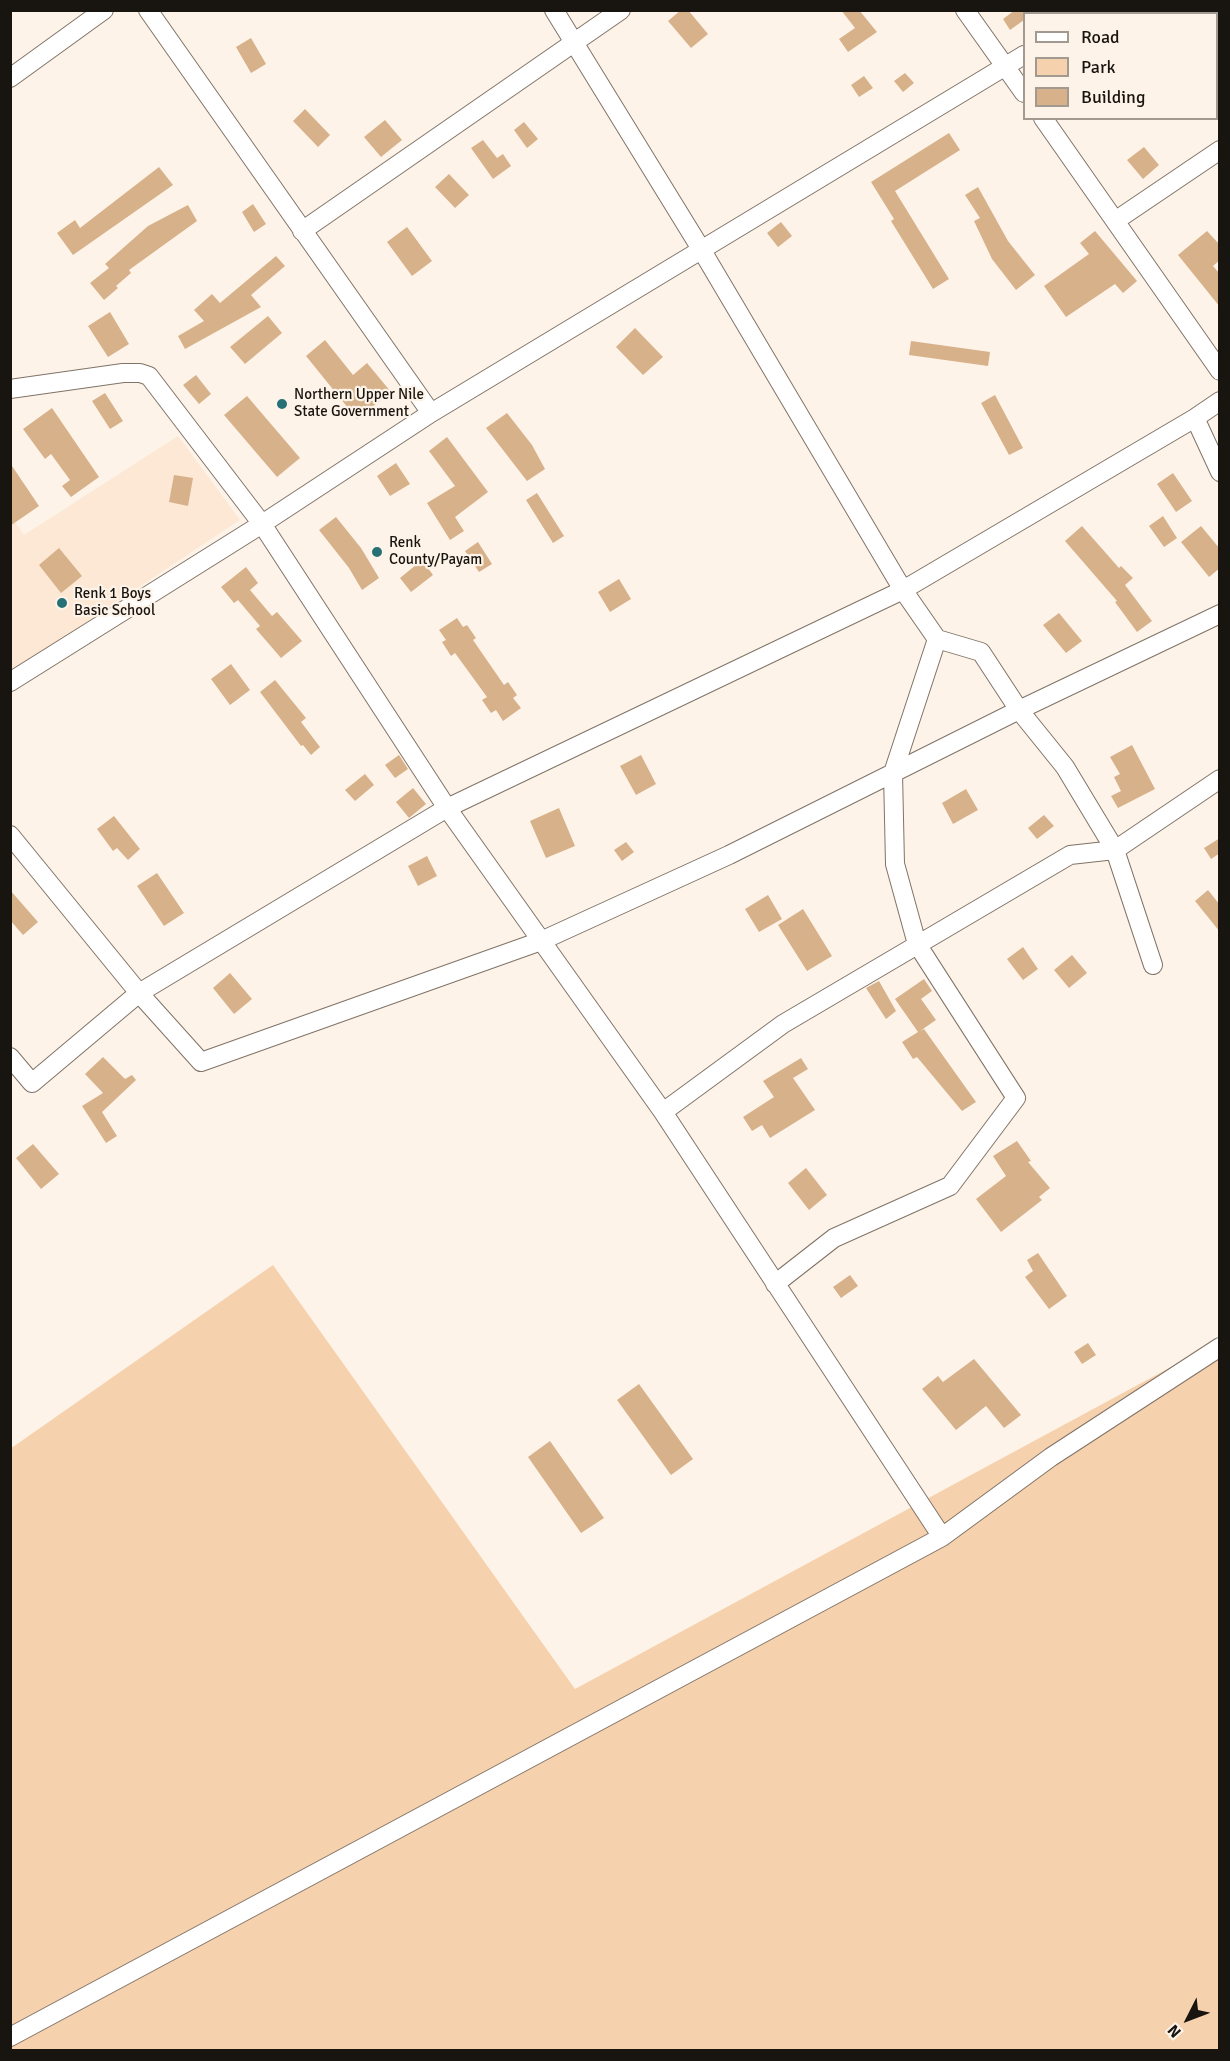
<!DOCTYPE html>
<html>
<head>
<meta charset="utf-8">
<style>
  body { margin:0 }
  #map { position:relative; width:1230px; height:2061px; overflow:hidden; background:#fef3e8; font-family:Signika,sans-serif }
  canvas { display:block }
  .frame { position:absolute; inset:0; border:12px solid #18140f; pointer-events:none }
  .legend { position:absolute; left:1023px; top:12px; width:195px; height:108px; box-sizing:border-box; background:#fef3e8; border:2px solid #a29a91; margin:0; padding:8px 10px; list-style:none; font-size:18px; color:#18140f }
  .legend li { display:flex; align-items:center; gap:12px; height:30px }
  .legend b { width:30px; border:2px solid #a29a91 }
  .north { position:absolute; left:1158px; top:1989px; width:60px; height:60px; -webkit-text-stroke:4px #fef3e8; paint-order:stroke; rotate:228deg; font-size:16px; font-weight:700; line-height:24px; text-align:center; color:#18140f }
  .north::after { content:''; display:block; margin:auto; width:21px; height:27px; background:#18140f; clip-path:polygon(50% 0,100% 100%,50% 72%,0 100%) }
</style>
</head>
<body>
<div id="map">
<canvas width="1230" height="2061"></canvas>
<div class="frame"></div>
<ul class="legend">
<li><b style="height:8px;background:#fff"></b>Road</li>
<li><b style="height:16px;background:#f6d1ad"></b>Park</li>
<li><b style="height:16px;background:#d7b18a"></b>Building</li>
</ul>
<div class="north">N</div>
</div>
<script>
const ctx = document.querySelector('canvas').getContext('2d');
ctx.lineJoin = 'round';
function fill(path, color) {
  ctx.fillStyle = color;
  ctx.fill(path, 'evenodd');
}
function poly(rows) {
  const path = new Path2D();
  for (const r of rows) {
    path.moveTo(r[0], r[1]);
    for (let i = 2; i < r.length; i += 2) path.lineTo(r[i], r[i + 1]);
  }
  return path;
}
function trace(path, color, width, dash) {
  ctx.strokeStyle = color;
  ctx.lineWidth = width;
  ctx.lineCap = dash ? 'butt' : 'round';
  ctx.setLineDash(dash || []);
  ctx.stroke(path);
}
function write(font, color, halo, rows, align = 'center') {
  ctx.font = font + ' Signika,sans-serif';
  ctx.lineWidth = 4.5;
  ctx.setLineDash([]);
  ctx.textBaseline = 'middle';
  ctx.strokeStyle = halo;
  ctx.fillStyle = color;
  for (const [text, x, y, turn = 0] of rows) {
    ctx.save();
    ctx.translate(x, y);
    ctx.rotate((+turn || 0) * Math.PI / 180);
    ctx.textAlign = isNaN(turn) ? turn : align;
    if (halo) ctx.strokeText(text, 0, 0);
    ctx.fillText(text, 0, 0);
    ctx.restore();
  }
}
const built = poly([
  [178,436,240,520,11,672,10,515,24,535]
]);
const green = poly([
  [273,1265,575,1689,1219,1341,1219,2050,11,2050,10,1449]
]);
const building = poly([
  [681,10,688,10,708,34,691,48,668,21],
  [841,10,859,10,877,32,848,52,839,39,855,28],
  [1015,10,1040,10,1024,14,1024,20,1010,30,1003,19],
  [251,38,266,64,251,73,236,47],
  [905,73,914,83,903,92,894,81],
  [864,76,873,88,859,97,851,85],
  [305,109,330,135,318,147,293,121],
  [385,120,402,140,381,157,364,137],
  [524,122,538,139,527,148,514,130],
  [949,133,960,150,895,191,949,279,933,289,891,221,894,219,871,182],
  [483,140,497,158,503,154,511,166,493,179,471,148],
  [1144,147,1159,165,1143,179,1127,160],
  [159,167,173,185,73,255,57,233,75,220,80,228],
  [449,174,469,195,455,208,435,187],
  [978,187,1008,241,1035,275,1016,290,992,259,974,221,980,218,965,195],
  [253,204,266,224,254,232,242,212],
  [188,205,197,221,129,270,131,273,116,286,118,288,104,300,90,283,109,268,105,264,148,226],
  [781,222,792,236,778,247,767,233],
  [407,227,432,261,412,276,387,242],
  [1095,231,1137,281,1123,293,1115,284,1066,317,1044,286,1089,254,1080,243],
  [1207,231,1220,245,1220,260,1213,266,1220,274,1220,307,1178,255],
  [276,256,285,266,251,295,261,307,185,349,178,336,204,321,194,310,212,294,220,303],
  [110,312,129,344,108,357,88,326],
  [268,316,282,333,245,364,230,347],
  [635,328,663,357,643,375,616,347],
  [325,340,353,375,367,363,391,392,357,419,306,356],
  [911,341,990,352,988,366,909,355],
  [196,375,211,394,199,404,183,385],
  [105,393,123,421,110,429,92,401],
  [995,395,1023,448,1009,455,981,403],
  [247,396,300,458,277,477,224,415],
  [52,408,99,477,71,497,62,486,70,480,51,454,45,459,23,429],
  [507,413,532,445,545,469,527,481,486,428],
  [447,437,488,492,455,517,464,531,450,540,427,503,455,486,429,451],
  [10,463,39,506,10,526],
  [396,463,410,484,390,496,377,476],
  [1173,473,1192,501,1176,512,1157,484],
  [174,475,193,478,188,506,169,502],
  [537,493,564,536,553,543,526,500],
  [1163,516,1177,538,1164,547,1149,526],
  [336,517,361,548,379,578,362,590,349,568,319,530],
  [1082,526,1119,568,1121,566,1133,578,1125,585,1152,621,1137,632,1115,602,1117,601,1065,541],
  [1201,526,1220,549,1220,568,1209,577,1181,542],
  [478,542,492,564,479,572,465,551],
  [59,548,82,576,61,593,39,565],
  [422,560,433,575,411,592,400,578],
  [246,567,258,583,250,590,272,616,277,612,302,641,281,658,256,629,260,626,238,600,234,603,221,587],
  [619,579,631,599,610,612,598,592],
  [1059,613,1082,641,1066,653,1043,625],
  [457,618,463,627,467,625,476,638,473,640,504,685,508,682,517,695,513,698,521,708,503,721,496,710,491,713,482,700,487,697,455,653,451,656,442,642,446,640,439,630],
  [231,664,250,690,230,705,211,679],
  [275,680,306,718,301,722,320,747,311,755,303,745,301,746,260,692],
  [1132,745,1155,789,1118,808,1111,796,1121,791,1114,777,1120,774,1110,757],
  [399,755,408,769,395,778,385,765],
  [641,755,656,784,636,795,620,766],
  [365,774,374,785,355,801,345,790],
  [413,788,426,804,409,818,396,802],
  [966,789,978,810,953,824,942,803],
  [559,808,575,846,546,858,530,821],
  [1044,815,1054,826,1037,839,1028,828],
  [114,816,140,849,128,860,117,848,113,851,97,829],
  [1220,838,1220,853,1211,859,1204,848],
  [626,842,634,852,622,861,614,850],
  [427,856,437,876,418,886,408,866],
  [157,873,184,913,164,926,137,886],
  [10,890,38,922,23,935,10,920],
  [1208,890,1220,905,1220,932,1195,901],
  [768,895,782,919,759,932,745,909],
  [803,909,832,956,807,971,778,925],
  [1023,947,1038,969,1023,980,1007,959],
  [1072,955,1087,973,1069,988,1054,970],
  [230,973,252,999,234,1014,213,988],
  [924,979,932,991,921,999,936,1020,920,1031,924,1029,976,1102,962,1111,917,1057,913,1059,902,1042,918,1032,895,999],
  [879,981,896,1011,886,1019,866,988],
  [103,1057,125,1079,132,1075,136,1080,102,1112,117,1136,106,1143,82,1106,103,1093,85,1074],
  [801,1058,808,1069,793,1078,815,1110,770,1138,762,1125,752,1131,743,1117,774,1097,763,1081],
  [1017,1141,1031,1161,1028,1162,1050,1188,1039,1197,1042,1200,1001,1232,976,1199,1006,1176,993,1156],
  [33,1144,59,1174,41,1189,16,1158],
  [806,1168,827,1195,809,1210,788,1183],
  [1038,1253,1067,1296,1049,1309,1025,1277,1033,1271,1027,1260],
  [850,1275,858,1286,841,1298,833,1287],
  [1088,1343,1096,1355,1082,1364,1074,1352],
  [974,1359,1021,1415,1004,1428,986,1406,956,1430,922,1389,938,1376,943,1382],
  [639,1384,693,1459,671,1475,617,1400],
  [550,1441,604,1518,581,1533,528,1457]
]);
const minor = poly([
  [148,10,431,413,262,524,447,808,663,1112,942,1537],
  [554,10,701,249,903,590,937,639,893,773,895,864,917,944,1016,1098,950,1186,834,1238,775,1284],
  [965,10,1024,93],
  [1098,14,1103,10],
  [10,78,104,10],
  [1043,118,1220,371],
  [1115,221,1220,150],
  [302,231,621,10],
  [10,389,123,373,140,373,149,376,262,524,10,682],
  [431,413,1024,55],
  [1195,418,1220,472],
  [937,639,981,652,1019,710,1065,767,1115,850,1153,965],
  [10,835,139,993,201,1062,541,941,729,855,1019,710,1220,614],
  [10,1057,32,1083,139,993,447,808,903,590,1195,418,1220,401],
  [663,1112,783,1024,1070,855,1115,850,1220,779],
  [10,2037,942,1537,1051,1457,1220,1347]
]);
const markers = [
  [282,404,6,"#267176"],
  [377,552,6,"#267176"],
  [62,603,6,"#267176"]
];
const poiNames = [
  ["Northern Upper Nile",294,395],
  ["State Government",294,412],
  ["Renk",389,543],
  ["County/Payam",389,560],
  ["Renk 1 Boys",74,594],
  ["Basic School",74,611]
];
fill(built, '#fce8d4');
fill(green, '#f6d1ad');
fill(building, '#d7b18a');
trace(minor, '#807367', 20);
trace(minor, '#fff', 18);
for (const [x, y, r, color] of markers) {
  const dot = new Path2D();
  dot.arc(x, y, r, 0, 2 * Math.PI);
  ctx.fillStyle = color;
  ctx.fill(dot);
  trace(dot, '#fef3e8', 2);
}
write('15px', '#18140f', '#fef3e8', poiNames, 'left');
</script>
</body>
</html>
